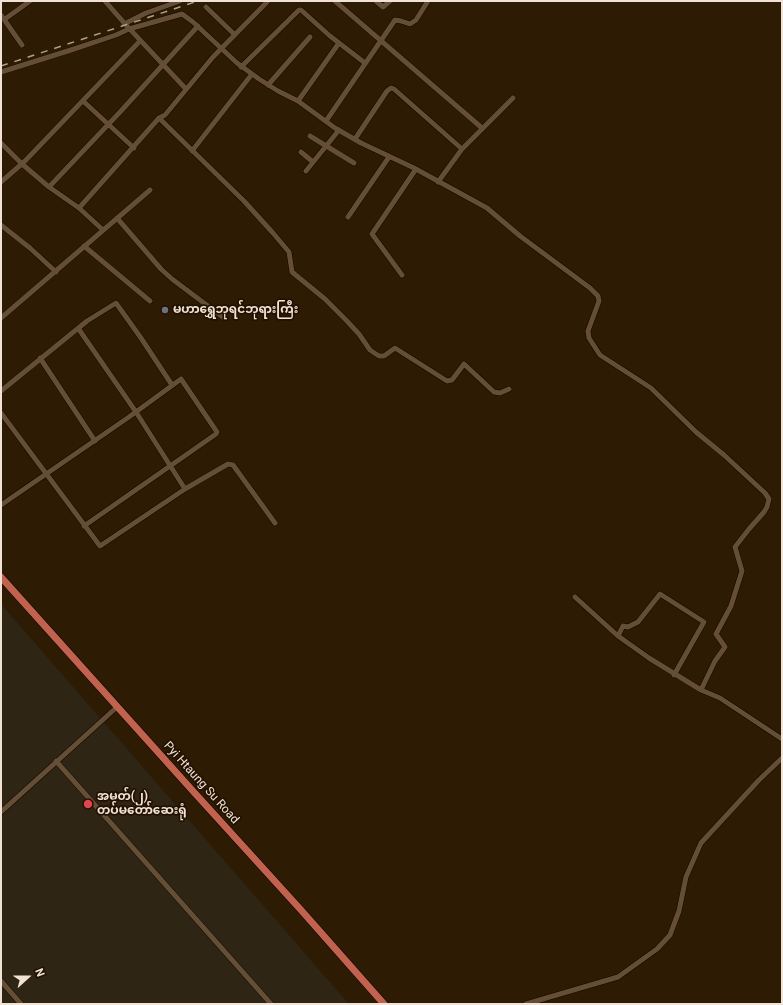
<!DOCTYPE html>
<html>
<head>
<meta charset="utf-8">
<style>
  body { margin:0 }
  #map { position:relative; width:783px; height:1005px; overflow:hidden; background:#2d1b03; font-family:Roboto,sans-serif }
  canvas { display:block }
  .frame { position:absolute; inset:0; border:2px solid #f0e3d5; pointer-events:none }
  .north { position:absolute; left:8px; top:957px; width:40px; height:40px; -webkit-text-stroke:3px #231100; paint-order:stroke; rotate:69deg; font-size:11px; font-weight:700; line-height:16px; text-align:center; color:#f0e3d5 }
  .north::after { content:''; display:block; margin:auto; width:14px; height:18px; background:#f0e3d5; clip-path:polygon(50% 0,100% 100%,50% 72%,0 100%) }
</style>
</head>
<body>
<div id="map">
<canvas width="783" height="1005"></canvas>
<div class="frame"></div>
<div class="north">N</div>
</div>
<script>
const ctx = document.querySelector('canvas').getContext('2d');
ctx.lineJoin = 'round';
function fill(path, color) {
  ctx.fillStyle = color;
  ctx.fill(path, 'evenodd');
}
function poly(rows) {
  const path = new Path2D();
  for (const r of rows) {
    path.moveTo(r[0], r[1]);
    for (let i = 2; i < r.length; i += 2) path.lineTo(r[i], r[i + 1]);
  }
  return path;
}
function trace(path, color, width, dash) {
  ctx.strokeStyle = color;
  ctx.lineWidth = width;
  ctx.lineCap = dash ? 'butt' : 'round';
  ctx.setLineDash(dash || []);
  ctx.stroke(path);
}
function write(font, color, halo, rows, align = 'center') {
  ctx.font = font + ' Roboto,"Noto Sans Myanmar",sans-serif';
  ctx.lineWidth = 3.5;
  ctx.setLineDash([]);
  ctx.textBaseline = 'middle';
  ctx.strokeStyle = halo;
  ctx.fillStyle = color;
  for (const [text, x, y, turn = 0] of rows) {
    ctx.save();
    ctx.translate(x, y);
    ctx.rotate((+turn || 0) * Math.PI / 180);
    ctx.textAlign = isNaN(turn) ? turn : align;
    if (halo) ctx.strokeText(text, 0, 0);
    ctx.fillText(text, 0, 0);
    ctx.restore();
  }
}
const medical = poly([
  [1,604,349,1004,1,1004]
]);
const minor = poly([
  [105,1,126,25,186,89],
  [335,1,482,128],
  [376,1,383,7,390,1],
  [206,7,234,34],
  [1,15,22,45],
  [5,19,30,1],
  [124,24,146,13,180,1],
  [241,67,299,10,301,10,330,36,365,63],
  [1,72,71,50,116,35,129,29,182,14,193,22,237,63,259,79,278,91,298,101,335,128,361,143,414,168,487,208,520,236,590,288,598,296,599,301,588,331,589,338,600,355,651,388,696,432,724,455,765,493,769,499,767,507,764,512,749,529,735,547,742,571,731,606,716,634,725,647,715,661,701,690],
  [268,85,310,37],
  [83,101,134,148],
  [298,101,339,43],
  [159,118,244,201,273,233,289,252,292,272,325,299,346,320,359,334,370,350,379,356,384,356,395,348,447,381,452,380,464,364,494,392,500,393,509,389],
  [326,121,395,20,401,21,410,24,416,20,428,1],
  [310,136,354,163],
  [355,139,387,91,391,88,394,89,462,149],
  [1,143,22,164,49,187,79,208,103,230],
  [192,151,252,74],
  [301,152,313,162],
  [306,171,339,130],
  [1,182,25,161,140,41],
  [438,182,462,149,513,98],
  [49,187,121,111,198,26],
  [79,208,159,118,165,115,213,57,268,1],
  [348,217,389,157],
  [117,218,161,269,172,279,224,318],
  [1,225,30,248,56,272],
  [84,246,150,301],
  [402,275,372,234,416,169],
  [1,318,150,190],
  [78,328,136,412,185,489],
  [40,358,95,441],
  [1,391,87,321,116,303,141,338,172,385],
  [1,413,100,546,185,489,228,464,233,465,275,523],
  [1,505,129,417,181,379,217,432,216,434,84,526],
  [575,597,618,636,649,658,701,690,720,698,782,739],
  [618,636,623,626,628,627,638,622,660,594,704,622,674,675],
  [56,761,271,1004],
  [1,812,117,707],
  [1,981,21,1004],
  [526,1004,618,977,657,949,670,935,679,911,686,877,701,843,759,780,782,758]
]);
const highway = poly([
  [1,577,192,790,301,910,384,1004]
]);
const rail = poly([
  [1,66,198,1]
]);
const markers = [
  [165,310,4,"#6b7280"],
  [88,804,5,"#e0444e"]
];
const poiNames = [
  ["မဟာရွှေဘုရင်ဘုရားကြီး",173,310],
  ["အမှတ်(၂)",97,797],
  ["တပ်မတော်ဆေးရုံ",97,811]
];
const streetNames = [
  ["Pyi Htaung Su Road",201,783,48]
];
fill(medical, '#2e2515');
trace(minor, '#150500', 6);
trace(highway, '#150500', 8);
trace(minor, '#644e36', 5);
trace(highway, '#c1624f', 7);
trace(rail, '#ae9f8e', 1.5, [7, 7]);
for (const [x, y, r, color] of markers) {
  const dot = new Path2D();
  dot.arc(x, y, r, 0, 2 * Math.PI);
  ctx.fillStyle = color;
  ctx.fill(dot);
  trace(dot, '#231100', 1.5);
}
write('bold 12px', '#f0e3d5', '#231100', poiNames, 'left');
write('12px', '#f0e3d5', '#231100', streetNames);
</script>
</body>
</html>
